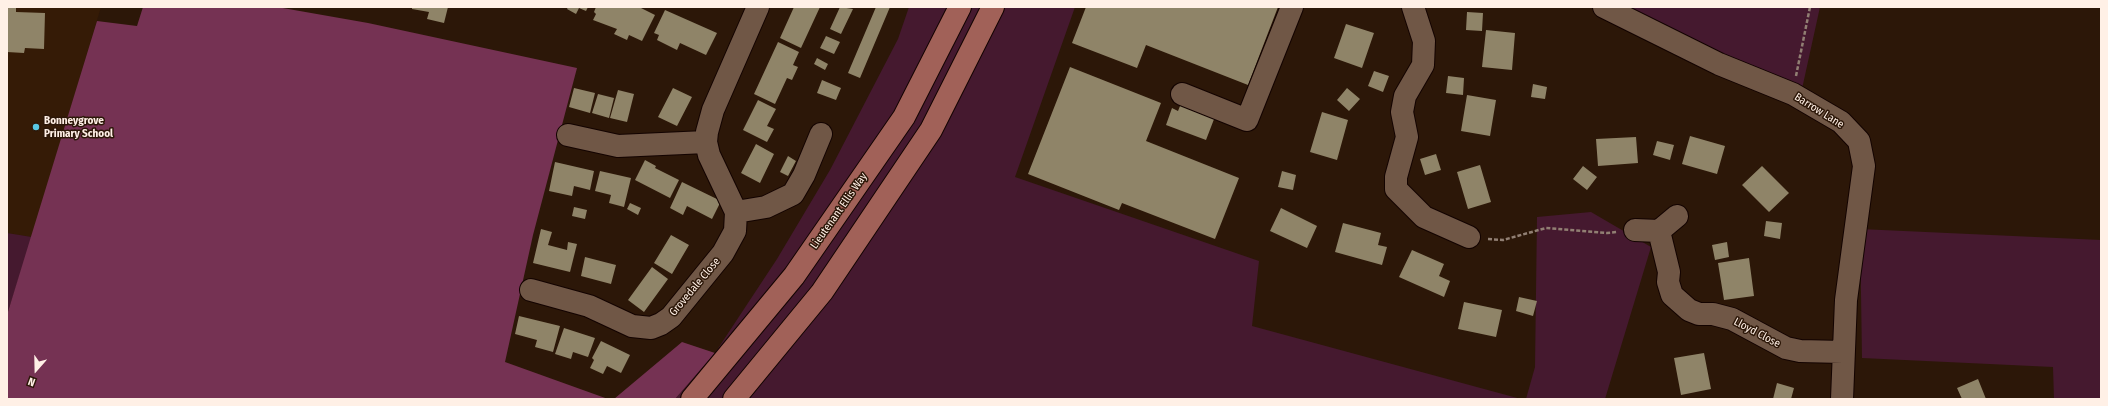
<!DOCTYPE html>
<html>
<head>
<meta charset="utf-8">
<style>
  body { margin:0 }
  #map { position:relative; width:2108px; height:406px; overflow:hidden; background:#2c1708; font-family:"Fira Sans Condensed",sans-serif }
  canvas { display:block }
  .frame { position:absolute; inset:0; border:8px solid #fff0e6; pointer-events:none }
  .north { position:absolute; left:16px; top:350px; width:40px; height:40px; -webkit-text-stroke:3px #2c1708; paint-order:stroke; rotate:200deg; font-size:11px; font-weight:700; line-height:16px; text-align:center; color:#fff0e6 }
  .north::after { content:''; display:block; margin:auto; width:14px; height:18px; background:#fff0e6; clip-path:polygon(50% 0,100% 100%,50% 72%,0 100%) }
</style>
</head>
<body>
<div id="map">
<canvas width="2108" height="406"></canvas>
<div class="frame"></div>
<div class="north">N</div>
</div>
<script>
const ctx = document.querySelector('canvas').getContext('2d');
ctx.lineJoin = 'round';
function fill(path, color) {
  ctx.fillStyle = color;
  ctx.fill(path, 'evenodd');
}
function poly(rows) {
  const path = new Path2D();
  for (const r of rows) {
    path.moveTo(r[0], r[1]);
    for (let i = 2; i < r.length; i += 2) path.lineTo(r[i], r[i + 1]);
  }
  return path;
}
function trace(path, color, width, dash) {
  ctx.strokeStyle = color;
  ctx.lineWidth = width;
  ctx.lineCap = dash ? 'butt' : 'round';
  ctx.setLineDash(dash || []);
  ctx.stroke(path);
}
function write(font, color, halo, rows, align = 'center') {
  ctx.font = font + ' "Fira Sans Condensed",sans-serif';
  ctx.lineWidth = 3;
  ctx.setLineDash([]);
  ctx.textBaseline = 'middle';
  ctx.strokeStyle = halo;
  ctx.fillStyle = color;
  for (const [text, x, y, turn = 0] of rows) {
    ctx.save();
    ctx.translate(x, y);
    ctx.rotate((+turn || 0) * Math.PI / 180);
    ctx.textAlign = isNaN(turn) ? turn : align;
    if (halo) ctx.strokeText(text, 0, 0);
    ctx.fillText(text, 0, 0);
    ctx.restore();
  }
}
const built = poly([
  [7,7,101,7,32,237,7,233]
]);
const green = poly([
  [909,7,1075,7,1015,177,1259,261,1252,326,1521,399,675,399,715,353,777,259,830,170,898,39],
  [1618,7,1820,7,1800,98],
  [1591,212,1651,247,1605,399,1526,399,1535,367,1537,217],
  [1860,229,2101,240,2101,399,2054,399,2053,367,1862,358],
  [7,233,32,237,7,315]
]);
const forest = poly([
  [143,7,277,7,368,23,577,68,533,235,505,362,608,399,7,399,7,315,97,21,137,26],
  [682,342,715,353,675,399,614,399]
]);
const building = poly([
  [7,7,16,7,16,12,45,13,44,49,25,48,24,53,7,52],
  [412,7,448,7,444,23,427,19,429,12,412,9],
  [568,7,588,7,586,11,579,8,576,14,567,9],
  [596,7,639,7,655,15,642,41,629,35,627,40,614,34,617,29,593,20,596,14,594,12],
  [794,7,820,7,801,48,780,38],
  [840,7,853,9,841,34,830,29],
  [876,7,890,7,860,78,848,73],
  [1086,7,1278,7,1248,85,1146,45,1137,68,1072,43],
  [665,10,717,33,706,55,680,43,677,50,657,40,659,35,654,33],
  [1467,12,1483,13,1482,31,1466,30],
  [1346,24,1374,33,1362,68,1334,58],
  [1486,30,1515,33,1512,70,1482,67],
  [826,36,840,42,834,54,820,48],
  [778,42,799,52,793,65,798,67,792,80,787,78,775,104,754,94],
  [817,58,828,64,825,70,814,64],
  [1070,67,1161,103,1146,141,1239,178,1215,239,1122,203,1119,210,1028,174],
  [1374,71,1389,76,1383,92,1368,86],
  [1448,76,1464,78,1463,95,1446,93],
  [822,80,841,88,836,100,817,93],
  [1533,84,1547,87,1545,99,1531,97],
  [574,88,595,93,590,113,569,107],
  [673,88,692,97,677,126,658,117],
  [1347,88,1360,99,1349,111,1337,100],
  [618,90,634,94,627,122,610,118],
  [598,94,614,98,609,118,592,113],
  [1467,95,1496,100,1490,136,1461,131],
  [758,100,776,109,767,126,774,129,767,142,743,130],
  [1182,101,1216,114,1206,140,1166,125,1172,108,1178,111],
  [1322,112,1348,120,1337,160,1310,152],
  [1690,136,1725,146,1717,174,1682,164],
  [1636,137,1638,163,1598,166,1596,139],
  [1657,141,1674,145,1670,160,1653,155],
  [756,144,774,154,760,183,741,173],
  [1436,154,1441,170,1425,175,1420,159],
  [788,156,796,161,788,176,780,172],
  [645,160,656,166,655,168,679,180,670,198,635,180],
  [555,162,594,171,590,190,574,186,572,196,549,191],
  [1480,165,1491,202,1468,209,1457,172],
  [1583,166,1597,177,1587,190,1573,179],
  [1762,166,1789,193,1769,212,1742,185],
  [600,171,631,178,624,207,609,203,611,195,595,191],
  [1282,171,1296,175,1293,190,1278,187],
  [682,182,721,201,712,219,687,206,683,215,670,208],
  [630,203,641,208,638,215,627,209],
  [574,207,587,210,585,219,572,216],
  [1281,208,1317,226,1307,248,1270,231],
  [1766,221,1782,223,1780,239,1764,236],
  [1343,223,1381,233,1378,245,1387,247,1382,265,1335,252],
  [541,229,552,232,548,245,567,250,568,242,577,244,570,272,533,263],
  [671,235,689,245,672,274,654,263],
  [1727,242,1729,257,1715,260,1712,245],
  [1412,250,1444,264,1439,276,1450,281,1444,297,1399,277],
  [585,257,616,265,611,284,581,276],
  [1749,258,1754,296,1724,300,1718,263],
  [652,267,668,279,644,312,628,300],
  [1519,297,1537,301,1533,316,1516,311],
  [1464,302,1502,310,1496,337,1458,329],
  [519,316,560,326,553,352,535,347,537,340,515,334],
  [564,328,595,338,588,357,573,352,571,359,555,354],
  [601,341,630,355,621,373,607,366,603,374,590,368,594,360,592,358],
  [1704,353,1711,389,1681,395,1674,358],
  [1978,379,1986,399,1962,399,1957,388],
  [1777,383,1794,388,1791,399,1773,399]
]);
const path = poly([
  [1796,76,1810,7],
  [1488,239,1503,240,1546,228,1607,233,1617,232]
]);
const minor = poly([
  [1413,7,1424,41,1423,65,1405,96,1402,112,1407,137,1396,177,1396,189,1424,217,1469,237],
  [1604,7,1719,64,1793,94,1841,122,1859,141,1864,166,1846,300,1842,399],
  [1182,94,1247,120,1292,7],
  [568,135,618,146,706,142],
  [736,212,766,207,793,194,804,175,821,134],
  [1635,230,1659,231,1677,216],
  [1659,231,1669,272,1668,282,1672,295,1689,310,1699,314,1713,314,1732,319,1786,348,1800,351,1843,352],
  [531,290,589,306,632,326,651,328,661,324,671,317,723,253,735,231,736,212,709,155,706,142,707,132,713,110,758,7]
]);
const major = poly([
  [692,399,794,276,904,117,960,7],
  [734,399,822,292,931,130,993,7]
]);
const markers = [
  [36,127,4,"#59c8e4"]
];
const streetNames = [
  ["Barrow Lane",1819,111,32],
  ["Lieutenant Ellis Way",839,211,-55],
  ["Grovedale Close",695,287,-50],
  ["Lloyd Close",1757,333,28]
];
const poiNames = [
  ["Bonneygrove",44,121],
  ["Primary School",44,134]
];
fill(built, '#351b06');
fill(green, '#45192f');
fill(forest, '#753253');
fill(building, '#8f8468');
trace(minor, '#130300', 24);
trace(major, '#130300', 24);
trace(path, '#917f73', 2.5, [4, 2]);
trace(minor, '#705746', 22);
trace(major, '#a16158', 22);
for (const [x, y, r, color] of markers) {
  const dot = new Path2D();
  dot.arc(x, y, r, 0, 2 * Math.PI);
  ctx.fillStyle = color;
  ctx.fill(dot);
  trace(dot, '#2c1708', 1.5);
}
write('11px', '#fff0e6', '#2c1708', streetNames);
write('bold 11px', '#fff0e6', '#2c1708', poiNames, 'left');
</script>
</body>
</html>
